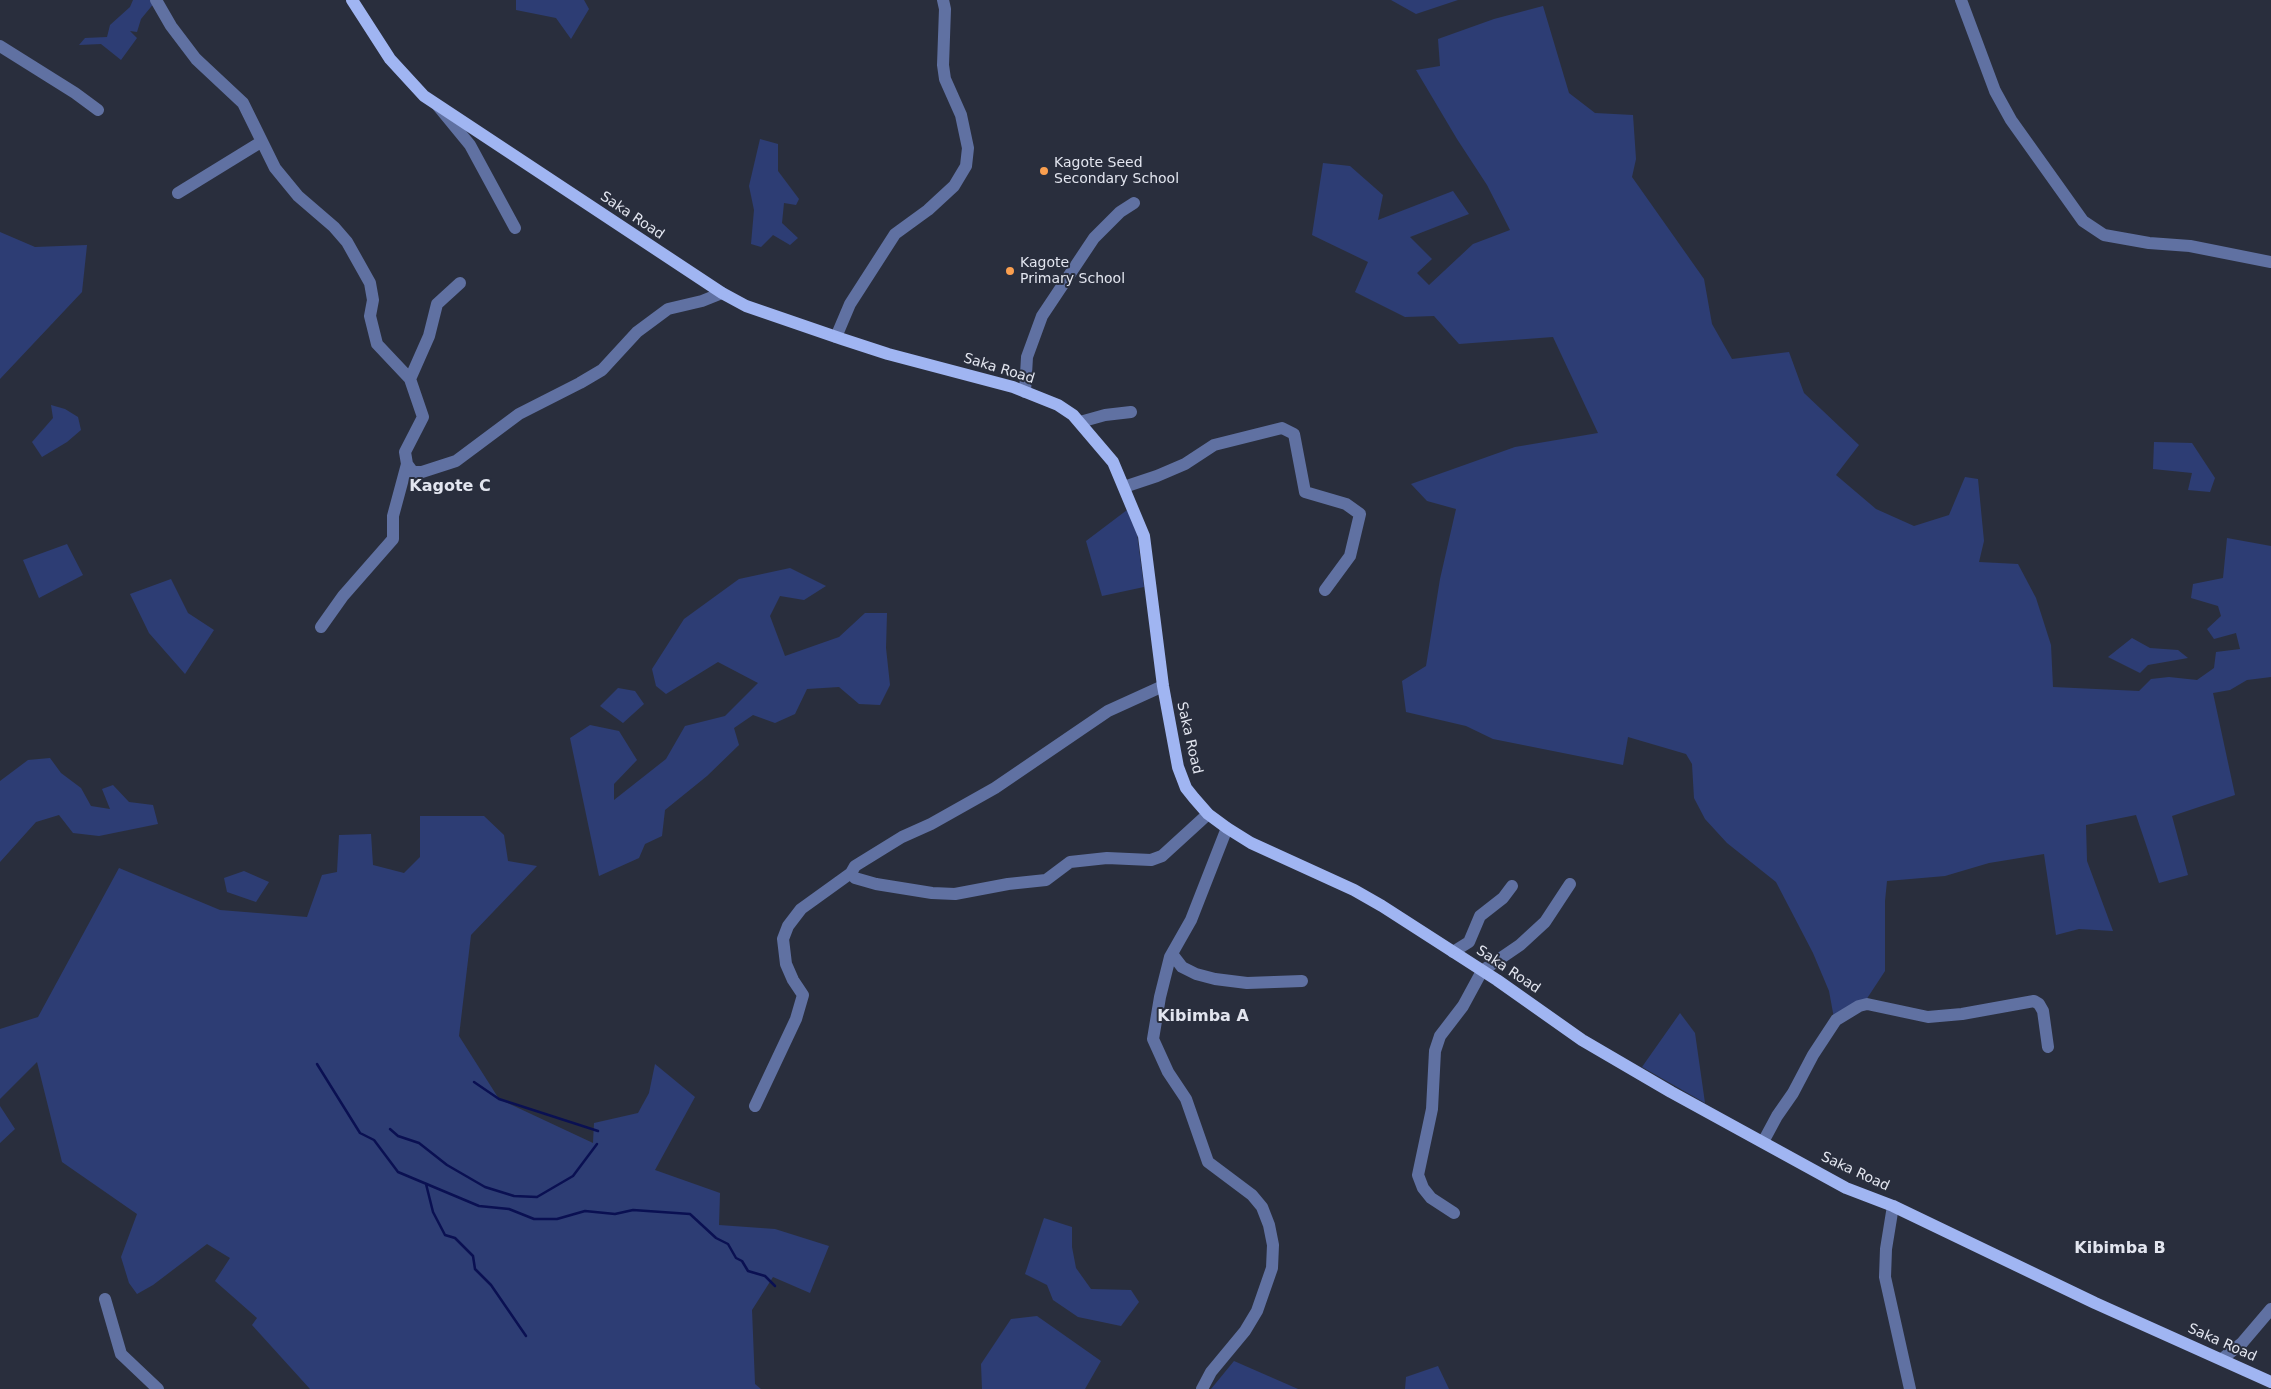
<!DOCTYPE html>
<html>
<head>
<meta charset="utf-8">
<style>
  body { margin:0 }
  canvas { display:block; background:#292e3d }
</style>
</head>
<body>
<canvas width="2271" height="1389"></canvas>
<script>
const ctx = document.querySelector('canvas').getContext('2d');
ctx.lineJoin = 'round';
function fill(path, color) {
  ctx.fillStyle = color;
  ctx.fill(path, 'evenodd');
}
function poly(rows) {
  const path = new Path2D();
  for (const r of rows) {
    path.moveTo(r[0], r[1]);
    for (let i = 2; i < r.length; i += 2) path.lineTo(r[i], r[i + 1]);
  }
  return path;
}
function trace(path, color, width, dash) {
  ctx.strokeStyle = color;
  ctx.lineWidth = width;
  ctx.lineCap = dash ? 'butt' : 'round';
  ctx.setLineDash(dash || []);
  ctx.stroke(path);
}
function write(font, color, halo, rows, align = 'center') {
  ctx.font = font + ' "DejaVu Sans",sans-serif';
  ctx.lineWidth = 4;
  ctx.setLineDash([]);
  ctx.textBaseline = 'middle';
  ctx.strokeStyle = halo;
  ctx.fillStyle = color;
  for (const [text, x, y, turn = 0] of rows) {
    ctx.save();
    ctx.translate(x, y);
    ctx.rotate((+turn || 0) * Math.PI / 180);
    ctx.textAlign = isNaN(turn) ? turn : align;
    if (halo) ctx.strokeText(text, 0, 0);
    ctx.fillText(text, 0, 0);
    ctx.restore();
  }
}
const green = poly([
  [133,0,154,0,155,2,141,19,137,32,130,31,137,38,121,60,101,44,79,45,85,38,107,37,110,25,130,7],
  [516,0,584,0,589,9,571,39,556,18,516,10],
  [1391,0,1458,0,1416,14],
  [1543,6,1569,93,1595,113,1633,115,1636,159,1632,177,1704,279,1712,324,1732,359,1789,352,1804,393,1859,445,1836,475,1876,509,1914,526,1949,515,1965,477,1978,479,1984,541,1979,562,2018,564,2036,598,2051,645,2053,687,2139,691,2151,679,2169,677,2197,680,2214,668,2216,652,2240,649,2236,633,2214,639,2207,629,2221,616,2218,606,2191,598,2193,584,2223,578,2227,538,2271,546,2271,677,2247,680,2230,690,2213,693,2235,795,2172,816,2188,875,2159,883,2136,815,2086,825,2087,861,2113,931,2079,929,2056,935,2044,854,1989,863,1945,876,1887,881,1885,901,1885,971,1866,1000,1834,1018,1829,991,1813,953,1776,882,1727,843,1705,819,1694,798,1692,764,1686,754,1628,737,1623,765,1493,739,1466,726,1406,712,1402,681,1426,666,1440,579,1456,509,1427,501,1411,484,1515,447,1598,433,1553,337,1459,344,1434,316,1405,317,1355,292,1368,262,1312,235,1323,163,1350,166,1383,195,1378,220,1453,191,1469,214,1410,237,1432,259,1417,273,1429,285,1473,244,1510,230,1487,185,1457,139,1416,70,1440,66,1438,39,1494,19],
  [760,139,778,144,778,171,799,199,796,205,784,203,782,223,798,238,790,245,773,235,761,247,751,244,754,210,749,186],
  [0,232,35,247,87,245,82,292,0,379],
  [51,405,65,409,78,417,81,430,67,442,42,457,32,442,53,418],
  [2154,442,2192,443,2215,478,2210,492,2188,490,2192,473,2153,469],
  [1127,510,1137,534,1144,587,1102,596,1086,541],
  [67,544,83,575,39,598,23,560],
  [790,568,826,586,804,600,780,596,770,616,785,656,839,637,865,613,887,613,886,648,890,685,880,705,859,704,839,687,807,689,795,714,775,723,753,715,734,728,739,745,707,776,665,810,662,836,645,844,639,858,599,876,570,738,590,725,619,731,637,760,614,784,614,800,666,759,685,726,725,716,758,683,718,662,666,694,656,686,652,669,684,619,739,579],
  [171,579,188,613,214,630,185,674,149,633,130,594],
  [2132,638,2150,648,2178,650,2188,658,2148,665,2140,673,2108,657],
  [618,688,635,691,644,704,623,723,600,706],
  [50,758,61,773,81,788,91,806,110,809,102,789,113,785,129,802,153,805,158,824,99,836,73,833,59,815,36,822,0,862,0,781,28,760],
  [420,816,484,816,504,835,508,861,537,866,471,935,459,1036,499,1099,593,1143,594,1123,638,1113,649,1093,655,1064,695,1097,655,1170,720,1193,719,1225,775,1229,829,1246,810,1293,773,1277,752,1310,755,1384,761,1389,310,1389,252,1325,257,1318,215,1281,230,1258,207,1244,153,1285,137,1294,129,1283,121,1257,137,1214,62,1162,37,1062,0,1099,0,1029,38,1017,119,868,220,910,307,917,322,875,337,872,339,835,371,834,373,865,404,873,420,857],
  [244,871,269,882,256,902,227,892,224,878],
  [1680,1013,1695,1033,1705,1103,1642,1067],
  [0,1106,15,1129,0,1143],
  [1044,1218,1072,1227,1072,1247,1076,1268,1091,1289,1131,1290,1139,1302,1121,1326,1078,1317,1053,1300,1047,1285,1025,1274],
  [1037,1316,1101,1361,1085,1389,982,1389,981,1364,1011,1319],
  [1234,1361,1298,1389,1211,1389],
  [1438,1366,1449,1389,1405,1389,1406,1377]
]);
const stream = poly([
  [317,1064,360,1133,374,1140,398,1172,479,1206,509,1209,534,1219,557,1219,585,1211,615,1214,633,1210,690,1214,716,1238,728,1244,736,1258,742,1261,748,1271,765,1276,775,1286],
  [474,1082,499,1099,598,1131],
  [390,1129,398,1136,419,1143,447,1165,485,1187,514,1196,537,1197,573,1176,597,1144],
  [426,1184,433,1212,445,1235,455,1238,473,1256,475,1269,491,1285,526,1336]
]);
const minor = poly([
  [156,0,171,26,196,59,243,103,275,168,298,196,334,227,347,242,370,283,373,300,370,316,377,344,410,379],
  [1961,0,1995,91,2011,120,2083,221,2104,235,2149,243,2190,246,2271,262],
  [0,46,75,93,98,110],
  [438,106,470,145,515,228],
  [178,193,261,142],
  [460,283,437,304,429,336,410,379,423,417,405,452,407,464,413,472,422,472,456,461,519,414,580,383,602,370,637,332,668,309,702,301,722,293],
  [836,337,850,304,895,234,928,210,954,186,966,166,968,148,961,115,945,79,943,65,945,9,943,0],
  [1025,392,1027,357,1042,316,1094,238,1120,212,1134,203],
  [1080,422,1105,415,1131,412],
  [1124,487,1157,476,1185,464,1214,445,1282,428,1294,434,1305,492,1346,504,1360,514,1350,556,1325,590],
  [321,627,343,596,393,539,393,516,407,464],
  [1163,686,1108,711,995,788,931,824,902,837,855,866,851,873,855,878,876,884,932,893,955,894,1008,884,1046,880,1070,862,1107,858,1151,860,1162,856,1208,814],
  [1453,952,1469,942,1480,916,1503,898,1512,886],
  [1172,954,1182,967,1196,974,1215,979,1247,983,1302,981],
  [755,1106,796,1019,803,995,793,980,786,964,783,939,788,926,801,909,851,873],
  [1763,1142,1777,1116,1793,1093,1813,1055,1836,1020,1859,1006,1867,1004,1928,1017,1962,1014,2034,1001,2039,1004,2043,1011,2048,1047],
  [1893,1206,1886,1249,1885,1277,1910,1389],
  [1454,1213,1431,1198,1423,1188,1418,1175,1432,1109,1435,1051,1440,1036,1463,1006,1482,971,1520,945,1545,922,1570,884],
  [105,1299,121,1354,158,1389],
  [2222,1359,2242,1343,2271,1309],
  [1202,1389,1211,1372,1245,1331,1257,1311,1272,1268,1273,1245,1269,1225,1262,1207,1252,1195,1208,1162,1186,1099,1168,1072,1153,1039,1160,997,1170,957,1191,920,1227,828]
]);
const major = poly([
  [352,0,390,59,424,96,722,293,746,306,842,339,888,354,1013,387,1058,405,1073,415,1113,462,1144,536,1163,686,1178,767,1186,788,1194,798,1208,814,1227,828,1251,843,1354,890,1382,906,1497,980,1582,1040,1671,1092,1846,1188,1893,1206,2095,1303,2271,1382]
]);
const markers = [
  [1044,171,5,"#fa9f4f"],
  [1010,271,5,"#fa9f4f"]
];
const poiNames = [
  ["Kagote Seed",1054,163],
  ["Secondary School",1054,179],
  ["Kagote",1020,263],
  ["Primary School",1020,279]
];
const streetNames = [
  ["Saka Road",632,216,34],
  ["Saka Road",999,369,17],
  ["Saka Road",1189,738,77],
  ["Saka Road",1508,970,34],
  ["Saka Road",1855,1172,25],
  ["Saka Road",2222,1343,24]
];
const quarterNames = [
  ["Kagote C",450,487],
  ["Kibimba A",1203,1017],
  ["Kibimba B",2120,1249]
];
fill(green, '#2d3d74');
trace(stream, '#0a1052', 2.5);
trace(minor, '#6071a2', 12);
trace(major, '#a0b5f2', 12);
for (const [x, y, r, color] of markers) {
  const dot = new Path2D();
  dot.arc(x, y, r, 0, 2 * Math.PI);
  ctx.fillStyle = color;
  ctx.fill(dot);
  trace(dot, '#292e3d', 2);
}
write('14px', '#e2e5ef', '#292e3d', poiNames, 'left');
write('14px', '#e2e5ef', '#292e3d', streetNames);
write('bold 16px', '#e2e5ef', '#292e3d', quarterNames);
</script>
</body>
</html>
